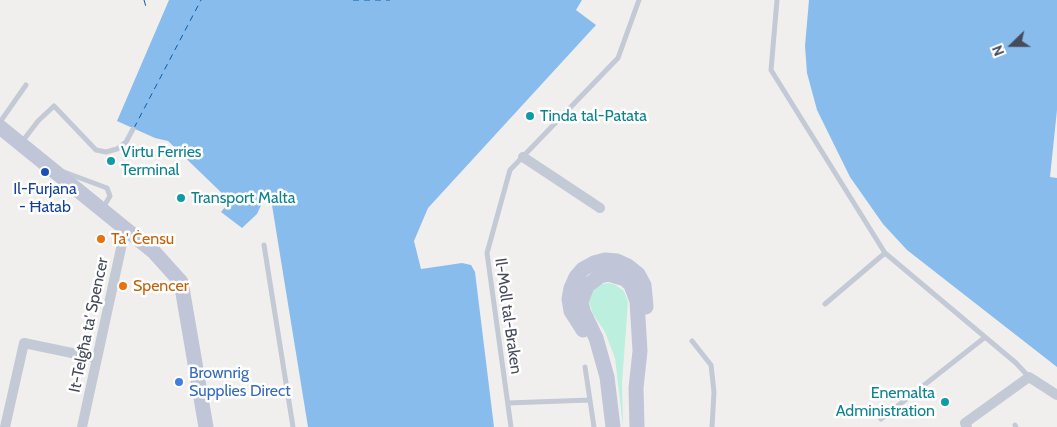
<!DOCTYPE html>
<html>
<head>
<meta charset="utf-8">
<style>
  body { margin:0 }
  #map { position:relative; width:1057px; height:427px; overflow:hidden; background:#f1efee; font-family:Cabin,sans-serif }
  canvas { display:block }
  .north { position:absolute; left:987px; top:20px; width:50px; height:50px; -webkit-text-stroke:4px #fff; paint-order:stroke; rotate:248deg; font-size:14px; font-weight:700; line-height:20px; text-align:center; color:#464b5c }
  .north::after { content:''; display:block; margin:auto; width:18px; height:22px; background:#464b5c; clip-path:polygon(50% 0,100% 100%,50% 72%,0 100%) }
</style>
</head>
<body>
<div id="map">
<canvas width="1057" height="427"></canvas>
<div class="north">N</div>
</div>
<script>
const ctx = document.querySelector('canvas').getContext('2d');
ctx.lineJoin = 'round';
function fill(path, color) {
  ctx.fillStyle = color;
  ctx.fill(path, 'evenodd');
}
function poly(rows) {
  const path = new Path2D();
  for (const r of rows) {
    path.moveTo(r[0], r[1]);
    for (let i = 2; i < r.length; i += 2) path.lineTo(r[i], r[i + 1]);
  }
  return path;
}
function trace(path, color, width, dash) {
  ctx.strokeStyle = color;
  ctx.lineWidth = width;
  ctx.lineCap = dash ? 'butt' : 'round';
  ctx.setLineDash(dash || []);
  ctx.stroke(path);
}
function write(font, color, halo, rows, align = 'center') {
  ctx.font = font + ' Cabin,sans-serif';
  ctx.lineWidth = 5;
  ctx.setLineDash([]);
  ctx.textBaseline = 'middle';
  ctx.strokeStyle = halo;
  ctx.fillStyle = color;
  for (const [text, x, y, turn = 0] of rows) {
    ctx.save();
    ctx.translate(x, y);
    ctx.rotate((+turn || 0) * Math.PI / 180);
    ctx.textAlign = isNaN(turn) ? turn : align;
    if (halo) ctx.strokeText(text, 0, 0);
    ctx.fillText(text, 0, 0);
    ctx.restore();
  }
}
const green = poly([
  [608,283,614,284,624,291,628,302,622,383,623,427,615,358,605,332,593,314,589,302,593,291,602,284]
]);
const water = poly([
  [169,0,582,0,576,10,596,25,428,208,414,241,421,269,462,263,471,265,475,272,494,427,308,427,270,193,262,195,263,201,257,214,242,228,221,212,230,201,168,141,155,138,117,121],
  [809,0,1057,0,1057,110,1050,177,1057,178,1057,367,907,250,883,224,850,177,817,110,807,73,805,46]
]);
const ferry = poly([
  [144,0,146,7],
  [353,0,390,0],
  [134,128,201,0]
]);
const lane = poly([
  [777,0,771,70,885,253,1016,363,1029,377],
  [0,122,26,85],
  [22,142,38,121,54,106,96,150,106,152,117,149,126,142,133,129],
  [64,172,107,188,110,196,103,208],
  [264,245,293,427],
  [825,304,885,253],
  [692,341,711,365,714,392,712,427],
  [585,367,594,427],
  [508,403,590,400],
  [881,419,984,338],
  [1015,425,1016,427],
  [511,427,487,253,510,170,618,58,639,0]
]);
const street = poly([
  [523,157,600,208],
  [5,427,24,343,96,358],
  [82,427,125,230],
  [967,427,965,423,1029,377,1057,395]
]);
const secondary = poly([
  [0,127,154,252,181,282,206,427],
  [583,330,571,311,569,299,571,288,576,277,583,269,594,263,605,260,617,261,628,266,638,274,644,285,646,307],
  [613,427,607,377,596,338,583,311,581,302,587,286,600,276,609,274,625,279,631,285,637,301,640,351,636,388,637,427]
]);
const markers = [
  [530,116,5,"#0f9aa8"],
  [111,161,5,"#0f9aa8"],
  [45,172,5,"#1a4fb4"],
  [181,198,5,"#0f9aa8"],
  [101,239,5,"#e8710a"],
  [123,286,5,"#e8710a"],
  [179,382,5,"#3f7fe0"],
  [945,402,5,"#0f9aa8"]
];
const cultureNames = [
  ["Tinda tal-Patata",540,116],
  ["Virtu Ferries",121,152],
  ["Terminal",121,170],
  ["Transport Malta",191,198],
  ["Enemalta",935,393,"right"],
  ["Administration",935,411,"right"]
];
const transitNames = [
  ["Il-Furjana",45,189],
  ["- Ħatab",45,207]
];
const foodNames = [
  ["Ta' Ċensu",111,239],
  ["Spencer",133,286]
];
const streetNames = [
  ["Il-Moll tal-Braken",508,316,82],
  ["It-Telgħa ta' Spencer",89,325,-78]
];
const shopNames = [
  ["Brownrig",189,373],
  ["Supplies Direct",189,391]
];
fill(green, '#bcefde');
fill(water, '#88bcec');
trace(ferry, '#0b5ca9', 1, [6, 5]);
trace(lane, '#c4c9d6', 5);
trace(street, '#c4c9d6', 10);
trace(secondary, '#c0c5d7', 15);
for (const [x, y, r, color] of markers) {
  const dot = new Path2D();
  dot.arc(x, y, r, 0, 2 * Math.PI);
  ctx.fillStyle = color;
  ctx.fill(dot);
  trace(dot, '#fff', 2);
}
write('16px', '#0d838f', '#fff', cultureNames, 'left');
write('16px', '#164399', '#fff', transitNames);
write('16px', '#c56008', '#fff', foodNames, 'left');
write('16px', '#464b5c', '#fff', streetNames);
write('16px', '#366cbe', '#fff', shopNames, 'left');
</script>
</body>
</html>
